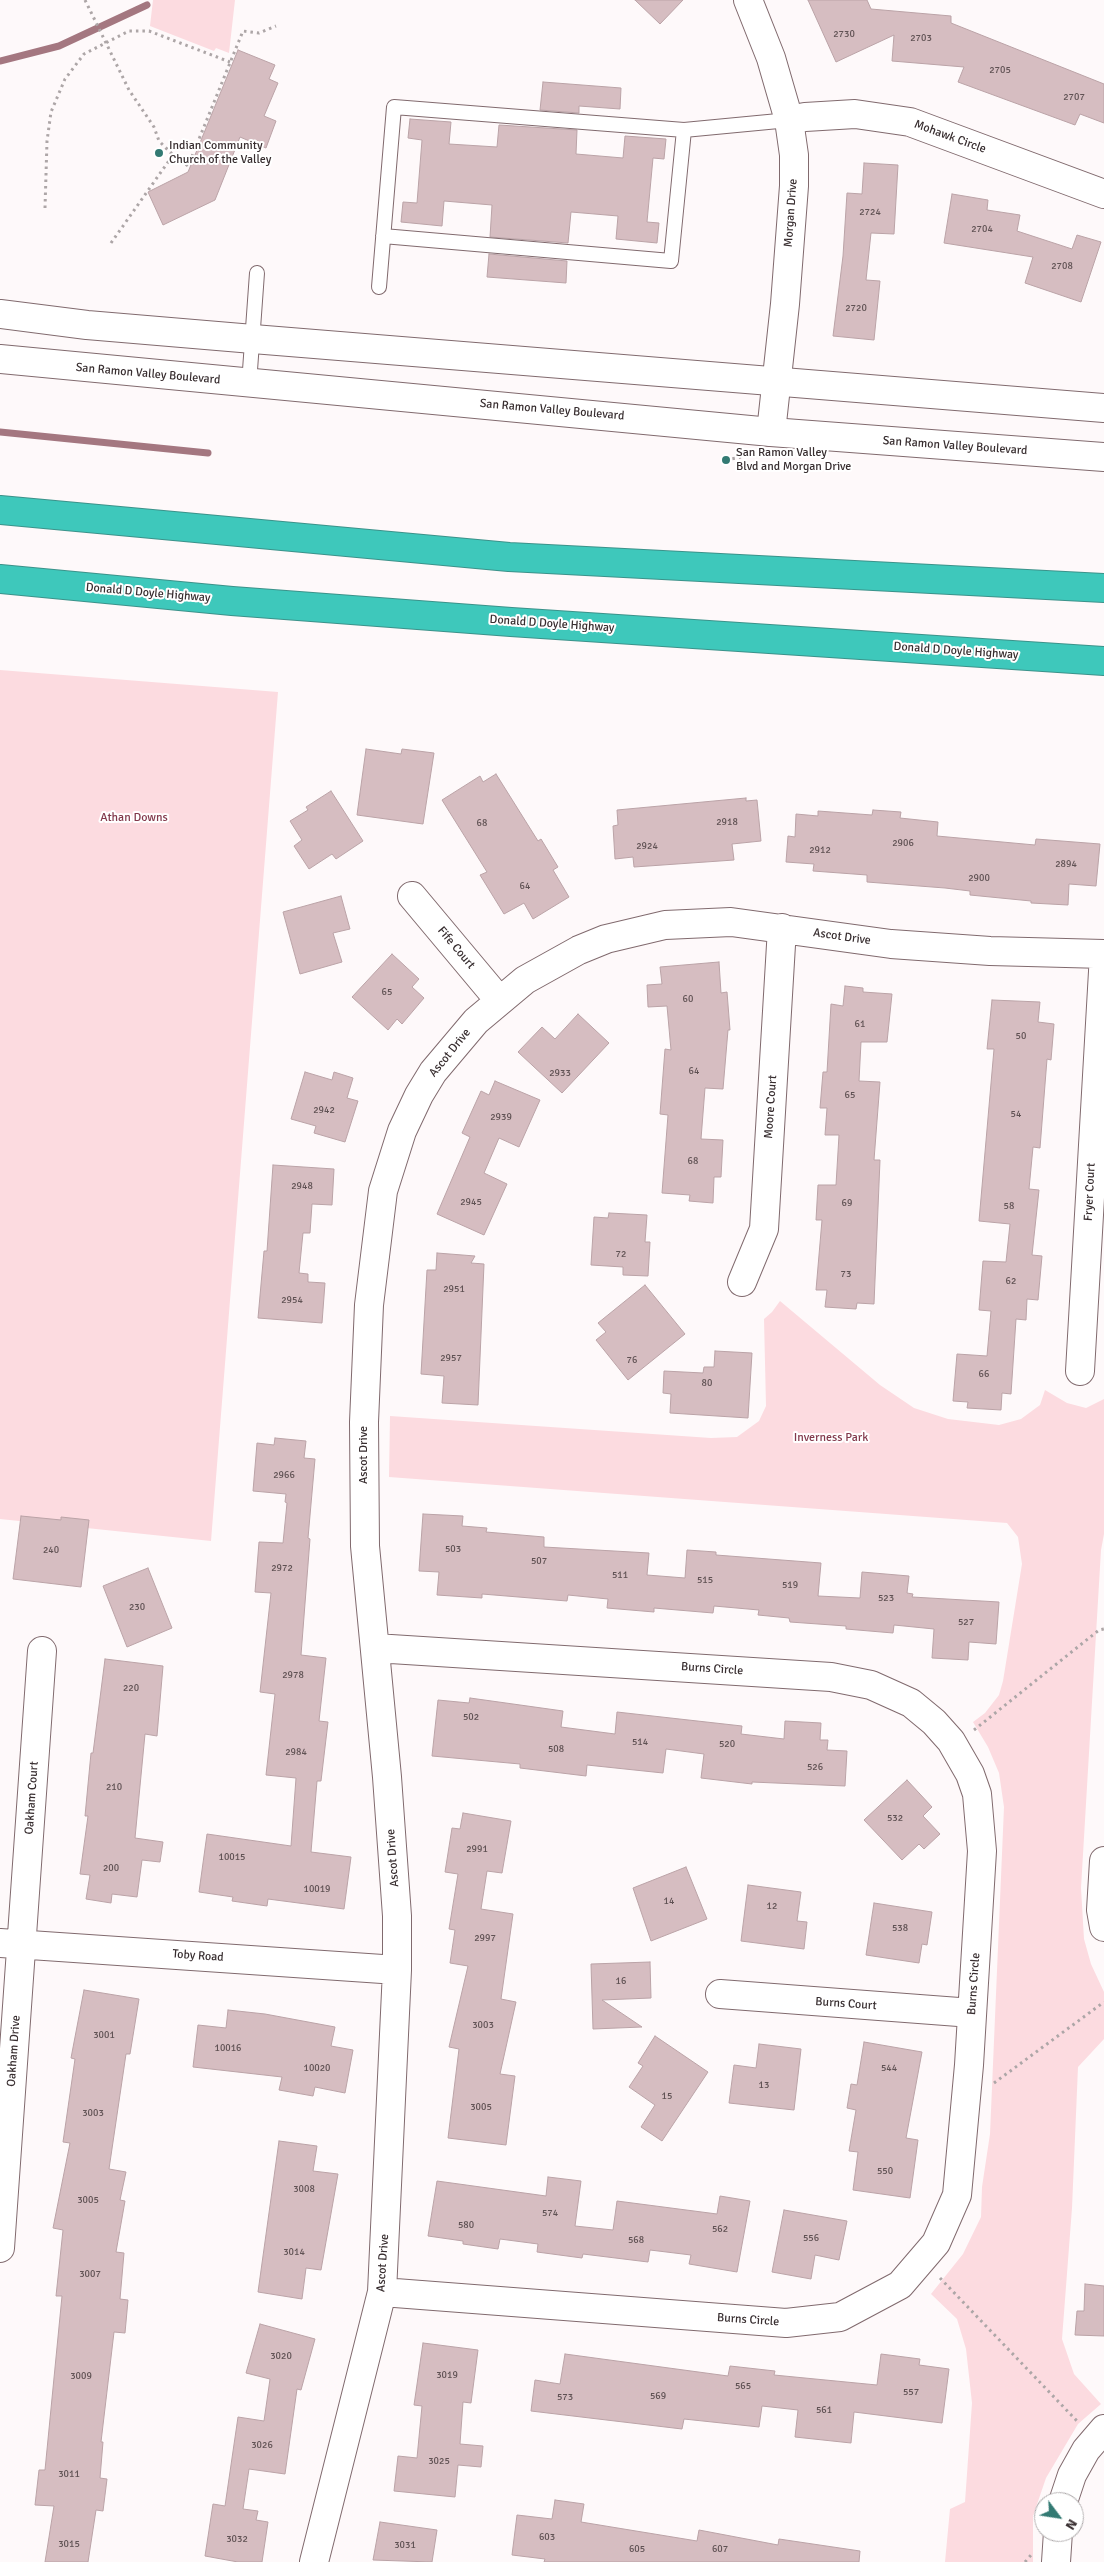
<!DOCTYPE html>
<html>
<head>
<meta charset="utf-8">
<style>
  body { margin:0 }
  #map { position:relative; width:1104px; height:2562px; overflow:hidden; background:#fef9fa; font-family:Signika,sans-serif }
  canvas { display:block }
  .north { position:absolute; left:1034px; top:2492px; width:50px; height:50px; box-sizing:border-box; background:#fff; border:1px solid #afabac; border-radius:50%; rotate:121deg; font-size:14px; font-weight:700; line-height:20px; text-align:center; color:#382e30 }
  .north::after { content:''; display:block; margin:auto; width:18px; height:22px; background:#337a73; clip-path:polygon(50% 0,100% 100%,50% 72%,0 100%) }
</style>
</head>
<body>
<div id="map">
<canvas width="1104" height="2562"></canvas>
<div class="north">N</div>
</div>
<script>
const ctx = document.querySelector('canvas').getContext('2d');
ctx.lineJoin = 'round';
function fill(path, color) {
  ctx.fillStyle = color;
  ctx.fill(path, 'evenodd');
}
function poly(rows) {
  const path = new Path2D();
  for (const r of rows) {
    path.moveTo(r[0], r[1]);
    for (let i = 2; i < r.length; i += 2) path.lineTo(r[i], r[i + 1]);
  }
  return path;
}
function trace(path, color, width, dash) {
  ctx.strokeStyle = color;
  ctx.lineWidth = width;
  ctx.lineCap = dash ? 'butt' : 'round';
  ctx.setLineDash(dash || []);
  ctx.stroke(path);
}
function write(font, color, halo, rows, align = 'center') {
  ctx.font = font + ' Signika,sans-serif';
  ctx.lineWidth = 4;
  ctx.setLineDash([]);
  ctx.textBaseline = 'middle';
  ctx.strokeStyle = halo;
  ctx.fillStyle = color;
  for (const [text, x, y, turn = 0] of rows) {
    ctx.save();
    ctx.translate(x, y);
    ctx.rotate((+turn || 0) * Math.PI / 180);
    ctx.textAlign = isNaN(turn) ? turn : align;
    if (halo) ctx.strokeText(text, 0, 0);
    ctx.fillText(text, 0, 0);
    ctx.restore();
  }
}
const green = poly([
  [153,0,235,0,229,53,216,48,214,51,150,26],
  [0,670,278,692,211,1541,0,1519],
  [780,1301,880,1385,914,1408,948,1419,999,1425,1021,1419,1040,1405,1045,1390,1067,1403,1086,1408,1104,1399,1104,1534,1101,1550,1081,1888,1084,1939,1091,1964,1104,1992,1104,2039,1078,2067,1072,2208,1062,2339,1074,2374,1101,2404,1078,2424,1046,2478,1033,2516,1033,2562,945,2562,950,2509,965,2502,972,2403,966,2349,957,2319,931,2294,963,2254,981,2217,982,2187,990,2134,1004,1807,999,1773,988,1747,973,1722,985,1713,999,1695,1003,1681,1022,1564,1018,1537,1007,1523,389,1477,390,1416,711,1438,737,1437,759,1421,766,1406,764,1319,772,1312]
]);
const stream = poly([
  [0,61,59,46,147,5],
  [0,432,208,453]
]);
const building = poly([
  [635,0,683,0,660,24,635,0],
  [808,0,867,0,871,9,951,16,951,23,1104,84,1104,123,1080,114,1075,125,958,82,964,67,892,61,894,35,836,62,808,0],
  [238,50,275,65,269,79,278,83,264,116,276,121,266,148,240,137,215,200,163,225,148,192,188,172,238,50],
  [543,82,621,88,620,109,579,106,579,113,540,110,543,82],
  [410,119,451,122,449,144,497,147,499,125,577,130,576,154,623,158,625,136,666,139,664,159,653,158,647,222,659,223,657,243,616,239,618,216,571,212,568,243,490,237,492,205,444,201,442,226,401,222,403,202,417,203,422,140,408,138,410,119],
  [864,163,898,165,894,234,871,233,866,280,880,281,874,340,833,336,843,256,847,193,862,194,864,163],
  [952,194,988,200,987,210,1020,215,1017,231,1072,249,1077,235,1101,242,1081,302,1025,283,1033,257,944,243,952,194],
  [489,254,567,261,566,283,487,277,489,254],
  [366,749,401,754,402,749,434,753,423,824,357,815,366,749],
  [496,774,538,841,541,839,558,867,553,870,569,897,533,919,524,903,504,914,480,875,487,872,442,800,480,776,483,782,496,774],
  [331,791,363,841,336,859,332,854,309,869,294,846,302,840,290,821,308,810,306,807,331,791],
  [746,798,746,801,757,800,761,841,732,844,734,860,634,867,633,857,615,859,613,826,618,825,617,810,746,798],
  [873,810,901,812,900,818,938,822,937,836,1035,845,1036,839,1100,844,1096,886,1069,884,1068,905,1031,903,1031,901,970,895,970,891,945,888,867,882,867,875,813,871,814,864,786,862,788,836,795,837,796,814,818,816,818,811,872,815,873,810],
  [341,896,350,929,333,933,342,962,300,974,283,912,341,896],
  [392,954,419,979,412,987,424,998,402,1024,397,1019,388,1030,352,997,392,954],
  [719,962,721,993,727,992,730,1030,728,1030,723,1089,705,1088,701,1139,723,1140,721,1177,714,1177,713,1203,689,1201,690,1195,662,1193,668,1115,660,1114,665,1049,671,1050,667,1006,648,1007,647,985,662,984,660,967,719,962],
  [845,986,863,988,863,992,892,994,887,1042,861,1042,859,1081,880,1082,874,1160,880,1160,874,1304,857,1303,856,1309,825,1307,827,1290,816,1290,822,1220,816,1220,818,1185,836,1185,839,1135,825,1135,827,1108,820,1108,823,1072,827,1072,831,1004,843,1006,845,986],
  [992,1000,1040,1002,1038,1022,1054,1024,1051,1060,1047,1059,1040,1148,1033,1147,1029,1189,1039,1190,1032,1255,1042,1256,1038,1300,1027,1299,1026,1320,1016,1319,1011,1394,1002,1393,1001,1410,967,1408,968,1402,953,1401,957,1354,987,1356,991,1311,979,1310,983,1261,1006,1262,1010,1224,979,1221,994,1049,987,1049,992,1000],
  [578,1014,609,1043,562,1093,518,1052,542,1027,555,1039,578,1014],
  [305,1072,332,1080,334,1072,353,1078,347,1098,358,1101,345,1142,314,1133,316,1126,291,1119,305,1072],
  [495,1081,540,1100,519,1147,499,1138,484,1173,507,1184,484,1235,437,1214,470,1137,462,1133,481,1091,489,1095,495,1081],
  [273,1165,334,1169,332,1205,312,1204,310,1233,303,1233,299,1273,308,1274,308,1282,325,1283,322,1323,258,1318,264,1251,267,1251,273,1165],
  [609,1213,647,1215,645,1242,650,1242,648,1276,623,1275,623,1267,591,1265,594,1217,608,1218,609,1213],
  [437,1253,475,1256,471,1263,484,1264,478,1405,442,1403,444,1376,421,1374,427,1270,436,1270,437,1253],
  [645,1285,685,1334,628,1380,596,1340,606,1332,598,1323,645,1285],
  [715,1351,752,1353,748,1418,670,1413,671,1394,663,1393,664,1371,703,1373,704,1367,714,1367,715,1351],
  [275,1438,306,1441,304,1458,315,1459,308,1538,310,1539,301,1655,326,1658,319,1721,328,1722,321,1781,317,1781,311,1852,351,1857,344,1909,268,1899,267,1906,232,1901,233,1897,199,1892,207,1834,291,1846,296,1778,266,1775,275,1694,260,1692,271,1593,255,1592,259,1542,283,1543,287,1503,285,1502,286,1494,253,1491,257,1443,274,1445,275,1438],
  [423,1514,463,1516,462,1526,487,1528,486,1532,544,1537,544,1547,649,1553,647,1575,685,1578,687,1550,716,1552,716,1555,821,1563,818,1596,860,1598,862,1572,909,1576,907,1593,913,1594,912,1597,999,1602,996,1644,969,1642,968,1660,932,1658,934,1629,894,1625,893,1633,846,1629,846,1626,790,1622,789,1618,758,1615,759,1610,714,1606,713,1613,654,1608,654,1612,607,1608,608,1599,568,1595,567,1601,482,1594,482,1598,437,1595,439,1572,419,1571,423,1514],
  [21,1516,61,1520,61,1517,89,1520,81,1587,13,1579,21,1516],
  [148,1568,172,1628,127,1647,103,1586,148,1568],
  [105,1659,163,1666,157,1736,145,1734,135,1838,163,1842,160,1862,142,1860,137,1897,112,1894,111,1903,86,1899,90,1875,80,1874,88,1816,85,1816,91,1753,93,1753,105,1659],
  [470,1698,563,1711,561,1727,615,1734,617,1712,742,1726,741,1734,784,1739,785,1721,821,1723,820,1740,828,1740,827,1750,847,1751,845,1786,752,1782,752,1784,701,1778,704,1754,666,1749,663,1773,587,1765,586,1776,520,1768,520,1764,432,1756,438,1700,469,1703,470,1698],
  [907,1780,932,1807,923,1816,940,1834,924,1849,919,1844,902,1860,864,1820,907,1780],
  [463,1813,511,1821,502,1873,487,1871,481,1909,513,1914,501,1999,516,2002,500,2074,515,2076,506,2145,448,2138,459,2049,449,2047,468,1966,450,1963,455,1930,449,1929,458,1874,445,1872,452,1828,460,1829,463,1813],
  [686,1867,707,1919,651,1941,633,1888,686,1867],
  [748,1885,801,1892,797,1921,807,1922,804,1949,741,1941,748,1885],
  [874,1903,932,1912,927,1945,922,1944,919,1963,866,1955,874,1903],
  [650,1962,651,1998,602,2000,642,2027,593,2029,591,1964,650,1962],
  [84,1990,139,1999,130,2054,126,2054,109,2169,126,2172,120,2200,125,2201,116,2252,124,2253,120,2299,128,2300,125,2333,114,2332,101,2442,103,2442,100,2478,107,2479,103,2511,96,2510,88,2562,45,2562,54,2506,35,2505,39,2470,45,2470,62,2296,56,2296,63,2230,53,2228,70,2143,63,2142,75,2059,71,2058,84,1990],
  [228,2010,265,2014,335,2027,331,2046,353,2050,345,2093,315,2087,313,2096,279,2090,282,2077,193,2067,198,2025,226,2028,228,2010],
  [655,2036,708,2072,662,2141,641,2127,655,2105,629,2087,643,2066,638,2063,655,2036],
  [864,2042,922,2052,906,2138,918,2140,910,2198,853,2190,858,2152,849,2151,856,2110,847,2108,851,2084,857,2085,864,2042],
  [759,2044,801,2049,794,2110,729,2103,734,2065,756,2068,759,2044],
  [279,2141,317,2146,313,2171,338,2174,321,2270,306,2268,302,2299,258,2292,279,2141],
  [548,2177,581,2181,575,2226,613,2230,617,2201,717,2214,720,2196,750,2201,737,2272,689,2264,691,2255,650,2250,648,2262,583,2254,582,2258,537,2252,538,2244,500,2239,498,2249,463,2244,463,2241,428,2236,437,2181,546,2196,548,2177],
  [784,2210,847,2221,839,2260,815,2255,811,2279,772,2272,784,2210],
  [1085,2284,1104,2286,1104,2336,1075,2335,1077,2311,1084,2311,1085,2284],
  [260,2324,315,2339,301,2390,297,2389,285,2474,249,2469,243,2509,258,2511,256,2520,268,2522,262,2562,238,2562,205,2556,213,2504,225,2506,238,2417,264,2421,270,2379,246,2373,260,2324],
  [423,2343,478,2350,471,2403,463,2402,460,2444,483,2446,481,2467,458,2465,455,2497,394,2491,398,2456,417,2458,422,2406,414,2405,423,2343],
  [565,2354,728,2376,730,2366,775,2371,774,2375,877,2385,881,2354,920,2359,919,2365,949,2369,942,2423,854,2412,851,2443,795,2437,798,2410,762,2406,759,2427,684,2419,682,2429,531,2411,535,2380,560,2384,565,2354],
  [555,2500,584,2504,581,2522,697,2541,699,2530,778,2545,779,2539,860,2551,859,2562,544,2562,545,2559,512,2555,517,2515,552,2519,555,2500],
  [380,2522,437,2530,432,2562,373,2560,380,2522]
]);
const path = poly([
  [85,0,129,90,154,127,159,141,173,155],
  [45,208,47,141,51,112,65,79,84,54,129,31,149,31,230,62],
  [111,243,173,155,188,166,243,31,259,33,276,26],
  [726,460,741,457],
  [974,1730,1099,1630,1104,1629],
  [994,2083,1104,2002],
  [940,2278,1077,2421],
  [1025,2562,1031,2555]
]);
const service = poly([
  [383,236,671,261,684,130],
  [379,287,394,107,684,130,789,120],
  [249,384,257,273]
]);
const minor = poly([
  [789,120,805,117,855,114,910,122,1104,194],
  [412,896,499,1000],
  [742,1282,764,1229,782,928],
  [1080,1371,1104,954],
  [375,1648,831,1677,871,1685,911,1703,934,1722,951,1741,970,1774,977,1794,982,1851,969,2065,957,2195,936,2243,900,2285,840,2317,786,2323,382,2292],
  [1104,1861,1101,1910,1104,1927],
  [0,1943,397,1970],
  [720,1994,972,2013],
  [0,2248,42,1651],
  [1063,2502,1072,2475,1086,2450,1104,2429],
  [314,2562,382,2292,397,1970,397,1916,387,1777,365,1546,364,1422,369,1305,383,1191,402,1131,419,1095,433,1072,476,1021,525,980,579,950,606,939,665,925,731,922,891,944,990,951,1104,954],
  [1056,2562,1058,2532]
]);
const tertiary = poly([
  [748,0,771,58,789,120,794,155,794,186,785,304,771,432]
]);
const secondary = poly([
  [0,314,87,325,253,339,1104,408],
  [0,359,771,432,1104,457]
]);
const motorway = poly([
  [0,510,509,557,1104,588],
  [0,579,232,601,511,622,1104,661]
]);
const markers = [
  [159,153,5,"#337a73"],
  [726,460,5,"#337a73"]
];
const numberNames = [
  ["2730",844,34],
  ["2703",921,38],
  ["2705",1000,70],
  ["2707",1074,97],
  ["2724",870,212],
  ["2704",982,229],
  ["2708",1062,266],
  ["2720",856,308],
  ["2918",727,822],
  ["68",482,823],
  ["2906",903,843],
  ["2924",647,846],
  ["2912",820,850],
  ["2894",1066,864],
  ["2900",979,878],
  ["64",525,886],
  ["65",387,992],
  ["60",688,999],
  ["61",860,1024],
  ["50",1021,1036],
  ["64",694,1071],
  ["2933",560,1073],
  ["65",850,1095],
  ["2942",324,1110],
  ["54",1016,1114],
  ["2939",501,1117],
  ["68",693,1161],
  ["2948",302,1186],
  ["2945",471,1202],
  ["69",847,1203],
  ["58",1009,1206],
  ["72",621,1254],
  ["73",846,1274],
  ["62",1011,1281],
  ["2951",454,1289],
  ["2954",292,1300],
  ["2957",451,1358],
  ["76",632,1360],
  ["66",984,1374],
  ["80",707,1383],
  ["2966",284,1475],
  ["503",453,1549],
  ["240",51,1550],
  ["507",539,1561],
  ["2972",282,1568],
  ["511",620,1575],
  ["515",705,1580],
  ["519",790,1585],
  ["523",886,1598],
  ["230",137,1607],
  ["527",966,1622],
  ["2978",293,1675],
  ["220",131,1688],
  ["502",471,1717],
  ["514",640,1742],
  ["520",727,1744],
  ["508",556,1749],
  ["2984",296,1752],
  ["526",815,1767],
  ["210",114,1787],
  ["532",895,1818],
  ["2991",477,1849],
  ["10015",232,1857],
  ["200",111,1868],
  ["10019",317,1889],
  ["14",669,1901],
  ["12",772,1906],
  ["538",900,1928],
  ["2997",485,1938],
  ["16",621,1981],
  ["3003",483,2025],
  ["3001",104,2035],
  ["10016",228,2048],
  ["10020",317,2068],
  ["544",889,2068],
  ["13",764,2085],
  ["15",667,2096],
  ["3005",481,2107],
  ["3003",93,2113],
  ["550",885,2171],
  ["3008",304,2189],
  ["3005",88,2200],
  ["574",550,2213],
  ["580",466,2225],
  ["562",720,2229],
  ["556",811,2238],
  ["568",636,2240],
  ["3014",294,2252],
  ["3007",90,2274],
  ["3020",281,2356],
  ["3019",447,2375],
  ["3009",81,2376],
  ["565",743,2386],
  ["557",911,2392],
  ["569",658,2396],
  ["573",565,2397],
  ["561",824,2410],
  ["3026",262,2445],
  ["3025",439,2461],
  ["3011",69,2474],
  ["603",547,2537],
  ["3032",237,2539],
  ["3015",69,2544],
  ["3031",405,2545],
  ["605",637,2549],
  ["607",720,2549]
];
const streetNames = [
  ["Mohawk Circle",950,137,20],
  ["Morgan Drive",791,213,-86],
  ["San Ramon Valley Boulevard",148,374,5],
  ["San Ramon Valley Boulevard",552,410,5],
  ["San Ramon Valley Boulevard",955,446,4],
  ["Donald D Doyle Highway",148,593,5],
  ["Donald D Doyle Highway",552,624,4],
  ["Donald D Doyle Highway",956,651,4],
  ["Ascot Drive",842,937,8],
  ["Fife Court",456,948,50],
  ["Ascot Drive",450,1053,-51],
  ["Moore Court",771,1107,-86],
  ["Fryer Court",1090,1192,-87],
  ["Ascot Drive",364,1455,-90],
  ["Burns Circle",712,1669,4],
  ["Oakham Court",32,1798,-86],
  ["Ascot Drive",393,1858,-94],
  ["Toby Road",198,1956,4],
  ["Burns Circle",974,1984,-86],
  ["Burns Court",846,2004,4],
  ["Oakham Drive",14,2051,-86],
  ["Ascot Drive",383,2263,-86],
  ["Burns Circle",748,2320,4]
];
const poiNames = [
  ["Indian Community",169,146],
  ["Church of the Valley",169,160],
  ["San Ramon Valley",736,453],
  ["Blvd and Morgan Drive",736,467]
];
const parkNames = [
  ["Athan Downs",134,818],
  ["Inverness Park",831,1438]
];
fill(green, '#fcdbe0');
trace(stream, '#a47780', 7);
fill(building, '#d6bdc1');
trace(building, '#bba3a7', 1);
trace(service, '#816a6e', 16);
trace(minor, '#816a6e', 30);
trace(tertiary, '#816a6e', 30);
trace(secondary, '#816a6e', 30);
trace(motorway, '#3c928a', 30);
trace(path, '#ada6a7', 3, [2.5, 4]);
trace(service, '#fff', 14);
trace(minor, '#fff', 28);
trace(tertiary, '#fff', 28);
trace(secondary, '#fff', 28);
trace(motorway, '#3ec8bb', 28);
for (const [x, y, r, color] of markers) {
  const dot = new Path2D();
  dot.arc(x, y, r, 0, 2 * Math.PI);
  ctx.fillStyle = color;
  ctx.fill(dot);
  trace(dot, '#fff', 2);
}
write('10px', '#605254', null, numberNames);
write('12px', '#382e30', '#fff', streetNames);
write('12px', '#382e30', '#fff', poiNames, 'left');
write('12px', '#82394c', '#fff', parkNames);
</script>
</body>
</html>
